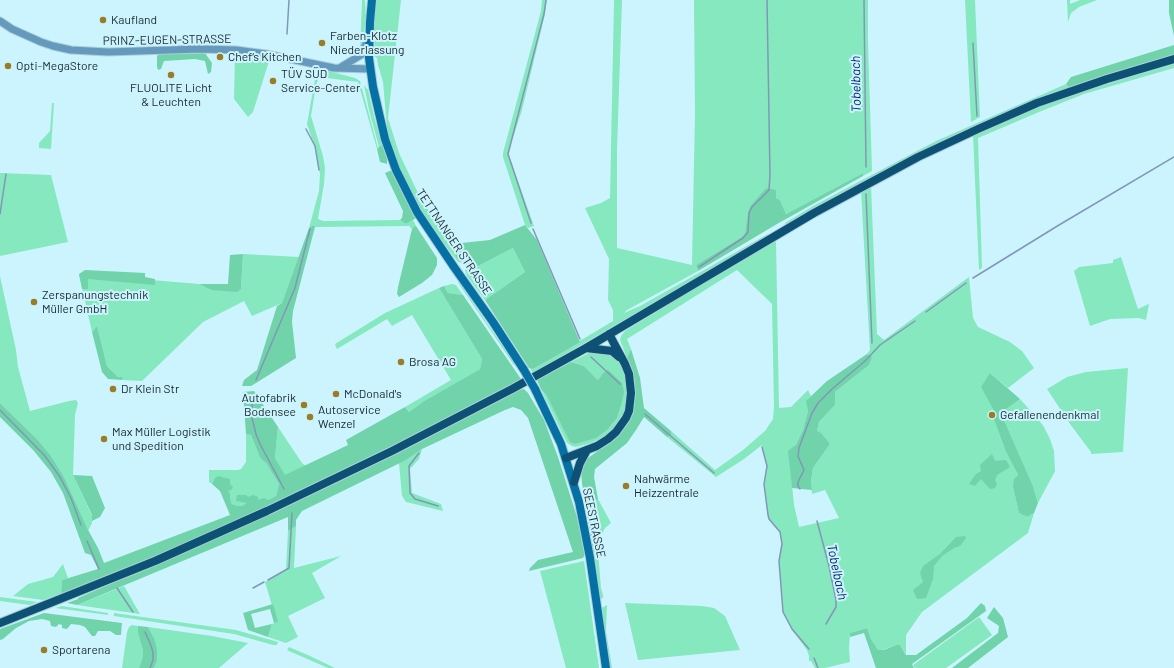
<!DOCTYPE html>
<html>
<head>
<meta charset="utf-8">
<style>
  body { margin:0 }
  canvas { display:block; background:#cbf4fe }
</style>
</head>
<body>
<canvas width="1174" height="668"></canvas>
<script>
const ctx = document.querySelector('canvas').getContext('2d');
ctx.lineJoin = 'round';
function fill(path, color) {
  ctx.fillStyle = color;
  ctx.fill(path, 'evenodd');
}
function poly(rows) {
  const path = new Path2D();
  for (const r of rows) {
    path.moveTo(r[0], r[1]);
    for (let i = 2; i < r.length; i += 2) path.lineTo(r[i], r[i + 1]);
  }
  return path;
}
function trace(path, color, width, dash) {
  ctx.strokeStyle = color;
  ctx.lineWidth = width;
  ctx.lineCap = dash ? 'butt' : 'round';
  ctx.setLineDash(dash || []);
  ctx.stroke(path);
}
function write(font, color, halo, rows, align = 'center') {
  ctx.font = font + ' Barlow,sans-serif';
  ctx.lineWidth = 4;
  ctx.setLineDash([]);
  ctx.textBaseline = 'middle';
  ctx.strokeStyle = halo;
  ctx.fillStyle = color;
  for (const [text, x, y, turn = 0] of rows) {
    ctx.save();
    ctx.translate(x, y);
    ctx.rotate((+turn || 0) * Math.PI / 180);
    ctx.textAlign = isNaN(turn) ? turn : align;
    if (halo) ctx.strokeText(text, 0, 0);
    ctx.fillText(text, 0, 0);
    ctx.restore();
  }
}
const green = poly([
  [362,0,365,0,366,17,363,43,360,52],
  [376,0,401,0,388,118,399,153,417,191,430,213,452,244,456,258,463,263,458,262,455,258,420,212,396,162,387,128,383,82,378,65,377,58,375,57,374,23],
  [542,0,547,0,545,14,522,110,508,153,534,226,528,228,525,225,503,157,503,153,541,11],
  [614,0,622,0,617,150,617,248,692,265,695,114,694,0,868,0,868,42,872,171,863,176,863,173,786,214,780,200,776,198,766,188,750,206,748,212,745,233,742,237,696,265,698,271,627,310,624,313,640,306,768,234,769,235,533,373,530,368,533,369,613,321,613,310,608,300,609,259,585,208,601,203,610,198],
  [965,0,975,0,980,117,971,122],
  [1067,0,1070,0,1070,4,1080,0,1097,0,1079,7,1071,13,1068,22],
  [235,54,270,58,253,112,248,117,234,99],
  [1174,64,1174,68,1084,94,1039,112,978,138,982,268,979,270,973,135,1026,112,1081,92],
  [317,68,355,78,360,81,378,148,377,149,358,82,319,77,316,85,311,116,323,156,325,168,324,184,318,219,323,221,400,220,404,223,408,223,413,220,416,226,412,229,409,226,315,227,314,225,309,228,319,191,320,174,316,151,307,124],
  [1066,84,1069,88,1029,103,964,131,895,165,786,225,785,223,813,206,936,141],
  [364,85,368,90,375,120,383,146,379,147,369,110],
  [52,103,54,103,51,149,39,148,39,143,50,131],
  [0,173,51,175,68,242,0,256],
  [871,186,877,334,884,340,969,277,973,318,978,327,1010,342,1022,351,1034,368,1008,388,990,373,996,415,993,417,1006,452,1018,475,1013,487,1019,513,1027,517,1034,513,1028,533,922,612,906,635,906,654,900,645,896,645,883,650,878,650,871,639,867,628,850,633,849,648,850,662,825,668,815,668,811,661,809,661,809,656,807,650,792,630,783,612,779,561,782,544,780,532,769,519,768,515,764,484,767,466,762,445,744,459,716,477,667,437,671,435,671,431,715,470,743,450,765,431,773,419,774,406,772,304,737,270,627,339,631,349,627,358,620,340,621,336,625,331,733,265,776,241,779,408,791,407,808,390,811,396,807,401,808,411,803,430,796,445,790,466,794,505,799,527,839,518,825,490,812,494,811,481,813,468,830,444,817,431,819,422,835,405,835,392,869,365,870,355,867,354,870,350,861,191],
  [513,248,525,272,485,300,467,276,465,270,468,266,470,268,476,267],
  [243,254,299,257,282,303,252,316,244,301,203,322,142,381,122,380,123,377,118,377,107,366,97,326,92,332,79,274,199,284,211,290,241,289],
  [1121,257,1138,309,1149,304,1146,320,1139,318,1110,319,1090,326,1074,271,1079,267,1113,263,1113,260],
  [0,276,16,350,18,367,30,411,69,401,76,400,78,403,75,415,73,475,92,516,92,523,88,531,64,477,51,456,38,440,0,403],
  [457,281,461,285,495,335,515,364,514,365],
  [452,284,456,285,463,295,448,293,444,286],
  [439,288,482,359,480,369,424,401,409,412,405,407,451,380,412,315,392,326,387,319,337,349,335,344,385,313],
  [601,350,616,358,624,370,628,394,625,413,614,430,607,435,591,443,576,447,572,446,567,443,541,389,547,396,608,429,617,418,621,406,603,373,598,380,584,366,571,362,589,353],
  [1128,368,1123,452,1091,454,1091,452,1070,424,1047,389,1067,377,1086,372],
  [1020,399,1038,419,1044,427,1050,439,1054,451,1055,471,1038,503,1033,486,1001,413],
  [278,427,302,463,306,466,285,476,275,458],
  [246,434,251,435,260,458,266,463,279,484,276,496,268,500,258,500,248,503,242,506,234,505,231,503,230,493,214,479,212,484,209,482,209,470,238,470,241,469,246,462],
  [422,449,419,459,410,469,412,493,441,504,443,511,406,502,402,496,399,463],
  [598,499,611,523,605,528,600,538,596,541,592,502],
  [296,526,294,568,341,556,312,573,325,598,288,616,298,637,286,643,268,637,272,624,277,622,265,582,286,570,288,531],
  [598,552,601,588,603,595,603,598,601,599,599,597,593,553],
  [584,561,599,668,566,668,540,571],
  [63,564,68,578,62,580,61,594,43,600,13,596,28,584,53,577],
  [124,586,140,614,77,605],
  [0,597,37,602,30,605,0,601],
  [625,603,702,606,714,608,725,616,740,650,638,660],
  [607,605,606,631,612,668,610,668,600,609],
  [62,606,108,613,108,615,55,608],
  [114,613,236,630,278,642,277,645,273,645,234,634,114,616],
  [979,617,992,635,946,668,915,668,913,665],
  [132,625,138,626,138,633,143,651,143,656,139,668,122,668,127,632,129,627],
  [148,627,212,636,248,643,219,668,154,668,157,661,154,638],
  [289,647,310,656,335,668,328,668,289,651,287,650]
]);
const forest = poly([
  [1169,0,1174,0,1174,36,1169,13],
  [1174,45,1174,55,1096,78,1069,88,1066,84,1071,77],
  [205,53,212,63,211,72,208,74,205,61,195,59,164,61,161,69,158,70,157,67,157,56,159,54],
  [380,146,383,146,387,158,387,164,380,162,377,149],
  [392,170,416,218,408,223,404,223,400,220,402,218,403,211,385,173],
  [863,173,863,176,777,224,698,271,696,265,742,237,745,233,748,212,750,206,766,188,776,190,776,198,780,200,786,214],
  [314,225,315,227,293,311,292,322,296,358,256,383,251,386,242,386,244,380,257,370,277,306,282,303,309,228],
  [525,225,537,240,580,342,533,369,529,368,485,300,525,272,513,248,476,267,470,268,456,258,452,244,490,240],
  [415,226,416,226,437,258,437,265,432,275,422,283,399,297,397,294,398,287,412,229],
  [243,254,241,289,237,292,211,290,199,284,228,284,230,255],
  [85,270,145,273,145,277,155,279,155,285,88,279,88,289,82,289,79,274],
  [444,286,448,293,463,295,521,379,439,423,241,519,155,557,61,594,62,580,98,569,91,555,85,553,63,493,51,472,34,451,0,417,0,403,38,440,51,456,64,477,87,528,98,548,104,563,230,515,220,491,212,484,214,479,218,476,230,479,230,484,233,487,231,490,228,491,230,493,231,503,234,505,242,506,247,503,236,501,237,495,246,495,248,497,253,495,258,497,258,500,264,498,268,500,276,496,279,484,266,463,260,458,251,435,246,434,243,392,254,391,278,427,275,458,285,475,348,445,346,440,405,407,409,412,424,401,480,369,482,359,439,288],
  [97,326,107,366,118,377,123,377,122,380,108,379,102,372,92,332],
  [631,349,640,378,644,408,671,431,671,435,667,437,644,417,636,430,627,443,595,469,594,477,598,499,592,502,598,552,593,553,582,483,581,471,585,461,588,458,602,448,618,435,629,421,632,411,635,392,635,383,633,372,627,358],
  [867,354,870,355,872,357,869,365,835,392,835,405,819,422,817,431,821,433,830,444,813,468,811,481,812,490,792,488,788,451,796,445,803,430,808,411,806,401,827,381],
  [571,362,584,366,598,380,603,373,608,370,622,383,624,392,621,406,617,418,608,429,596,438,575,444,570,442,547,396,541,389,537,380],
  [990,373,1020,399,1001,413,1033,486,1038,503,1034,513,1027,517,1019,513,1013,487,1014,479,1018,475,1006,452,993,417,996,414,981,387],
  [524,389,528,393,544,420,558,457,577,517,585,554,583,558,529,571,530,568,538,560,573,552,528,418,521,410,513,407,505,410,422,449,404,461,302,511,296,520,296,526,288,531,288,517,77,605,67,603,78,599,78,598,244,525,340,481,442,430,515,391],
  [992,454,995,461,1006,460,1010,467,997,475,995,480,997,484,995,488,990,489,981,479,975,486,969,484,976,474,981,471,980,465],
  [73,475,92,476,105,508,100,517,92,521,92,515],
  [965,536,966,538,960,546,954,548,942,556,934,566,933,579,926,598,917,599,913,590,923,582,920,573,923,566,940,554,956,537],
  [981,603,985,606,986,611,912,664,914,668,876,668,864,633,850,637,850,633,867,628,871,639,878,650,884,650,896,645,900,645,906,655,916,655,967,618],
  [273,604,278,622,274,623,270,609,251,614,255,628,272,624,268,637,248,630,243,613],
  [994,607,1003,618,1008,637,968,668,952,668,998,633,999,626,987,618],
  [44,613,122,623,121,635,116,635,110,631,98,631,95,636,92,636,85,627,80,625,71,624,67,629,62,628,62,625,59,624,56,627,51,626,50,621,42,619,29,621,16,628,3,639,0,640,0,629],
  [138,626,148,627,154,638,157,649,157,661,154,668,139,668,143,656,143,651,138,633]
]);
const stream = poly([
  [864,0,866,167],
  [287,34,289,0],
  [973,43,977,116],
  [306,129,315,146,319,170],
  [866,194,872,343],
  [0,214,6,174],
  [531,223,508,154,544,14,546,0],
  [533,229,580,339],
  [699,267,743,238,748,232,749,213,752,207,769,190,770,175,767,0],
  [973,278,1059,225,1174,157],
  [926,312,966,283],
  [591,357,620,384],
  [256,380,295,288,310,229],
  [252,395,252,418,256,434,260,444,284,489],
  [0,410,45,456,60,477,71,498,81,525],
  [645,414,714,473],
  [762,447,767,466,764,484,768,515,769,519,780,532,782,544,779,561,783,612,792,629,809,649],
  [419,453,409,466,410,493,415,499,438,506],
  [800,489,798,486,798,482,804,470,798,456,799,448,812,413,818,403,832,389,865,361,880,345,915,321],
  [817,521,829,566,836,600,836,607,826,624],
  [87,541,99,569],
  [268,580,289,568,292,513],
  [117,588,133,612],
  [253,588,264,582],
  [145,632,150,643,153,652,153,660,150,668],
  [814,658,818,668]
]);
const tertiary = poly([
  [0,21,12,29,41,42,53,46,71,50,108,52,200,49,236,50,266,54,334,68,370,69],
  [341,67,361,55,368,39]
]);
const secondary = poly([
  [372,0,370,22,369,58,373,87,385,139,396,170,417,212,454,267,493,322,524,370],
  [535,389,561,444,579,502,590,558,606,668]
]);
const primary = poly([
  [586,348,612,351,619,357],
  [566,458,597,446,608,439,616,432,626,418,629,411,631,393,629,374,625,364,609,334],
  [574,482,580,463,587,450],
  [0,623,155,561,267,511,392,451,512,389,586,348,814,213,918,157,978,129,1037,103,1107,79,1174,59]
]);
const secondaryBridge = poly([
  [524,370,535,389]
]);
const markers = [
  [103,20,4,"#997c25"],
  [322,43,4,"#997c25"],
  [220,57,4,"#997c25"],
  [8,66,4,"#997c25"],
  [171,75,4,"#997c25"],
  [273,81,4,"#997c25"],
  [34,302,4,"#997c25"],
  [401,362,4,"#997c25"],
  [113,389,4,"#997c25"],
  [336,394,4,"#997c25"],
  [304,405,4,"#997c25"],
  [992,415,4,"#997c25"],
  [310,417,4,"#997c25"],
  [104,439,4,"#997c25"],
  [626,486,4,"#997c25"],
  [44,650,4,"#997c25"]
];
const poiNames = [
  ["Kaufland",111,20],
  ["Farben-Klotz",330,36],
  ["Niederlassung",330,50],
  ["Chef‘s Kitchen",228,57],
  ["Opti-MegaStore",16,66],
  ["TÜV SÜD",281,74],
  ["Service-Center",281,88],
  ["FLUOLITE Licht",171,88,"center"],
  ["& Leuchten",171,102,"center"],
  ["Zerspanungstechnik",42,295],
  ["Müller GmbH",42,309],
  ["Brosa AG",409,362],
  ["Dr Klein Str",121,389],
  ["McDonald's",344,394],
  ["Autofabrik",296,398,"right"],
  ["Bodensee",296,412,"right"],
  ["Autoservice",318,410],
  ["Wenzel",318,424],
  ["Gefallenendenkmal",1000,415],
  ["Max Müller Logistik",112,432],
  ["und Spedition",112,446],
  ["Nahwärme",634,479],
  ["Heizzentrale",634,493],
  ["Sportarena",52,650]
];
const streetNames = [
  ["PRINZ-EUGEN-STRASSE",167,40,-1],
  ["TETTNANGER STRASSE",454,242,56],
  ["SEESTRASSE",594,523,78]
];
const waterNames = [
  ["Tobelbach",856,84,-91],
  ["Tobelbach",837,572,78]
];
fill(green, '#86e8be');
fill(forest, '#71d3aa');
trace(stream, '#8297b7', 1.5);
trace(tertiary, '#abcfd8', 9);
trace(secondary, '#abcfd8', 10);
trace(primary, '#abcfd8', 10);
trace(tertiary, '#659abd', 7);
trace(secondary, '#0470a4', 8);
trace(primary, '#0d5175', 8);
trace(secondaryBridge, '#abcfd8', 10, []);
trace(secondaryBridge, '#0470a4', 8);
for (const [x, y, r, color] of markers) {
  const dot = new Path2D();
  dot.arc(x, y, r, 0, 2 * Math.PI);
  ctx.fillStyle = color;
  ctx.fill(dot);
  trace(dot, '#cbf4fe', 1.5);
}
write('12px', '#18282c', '#cbf4fe', poiNames, 'left');
write('12px', '#18282c', '#cbf4fe', streetNames);
write('italic 13px', '#062172', '#cbf4fe', waterNames);
</script>
</body>
</html>
